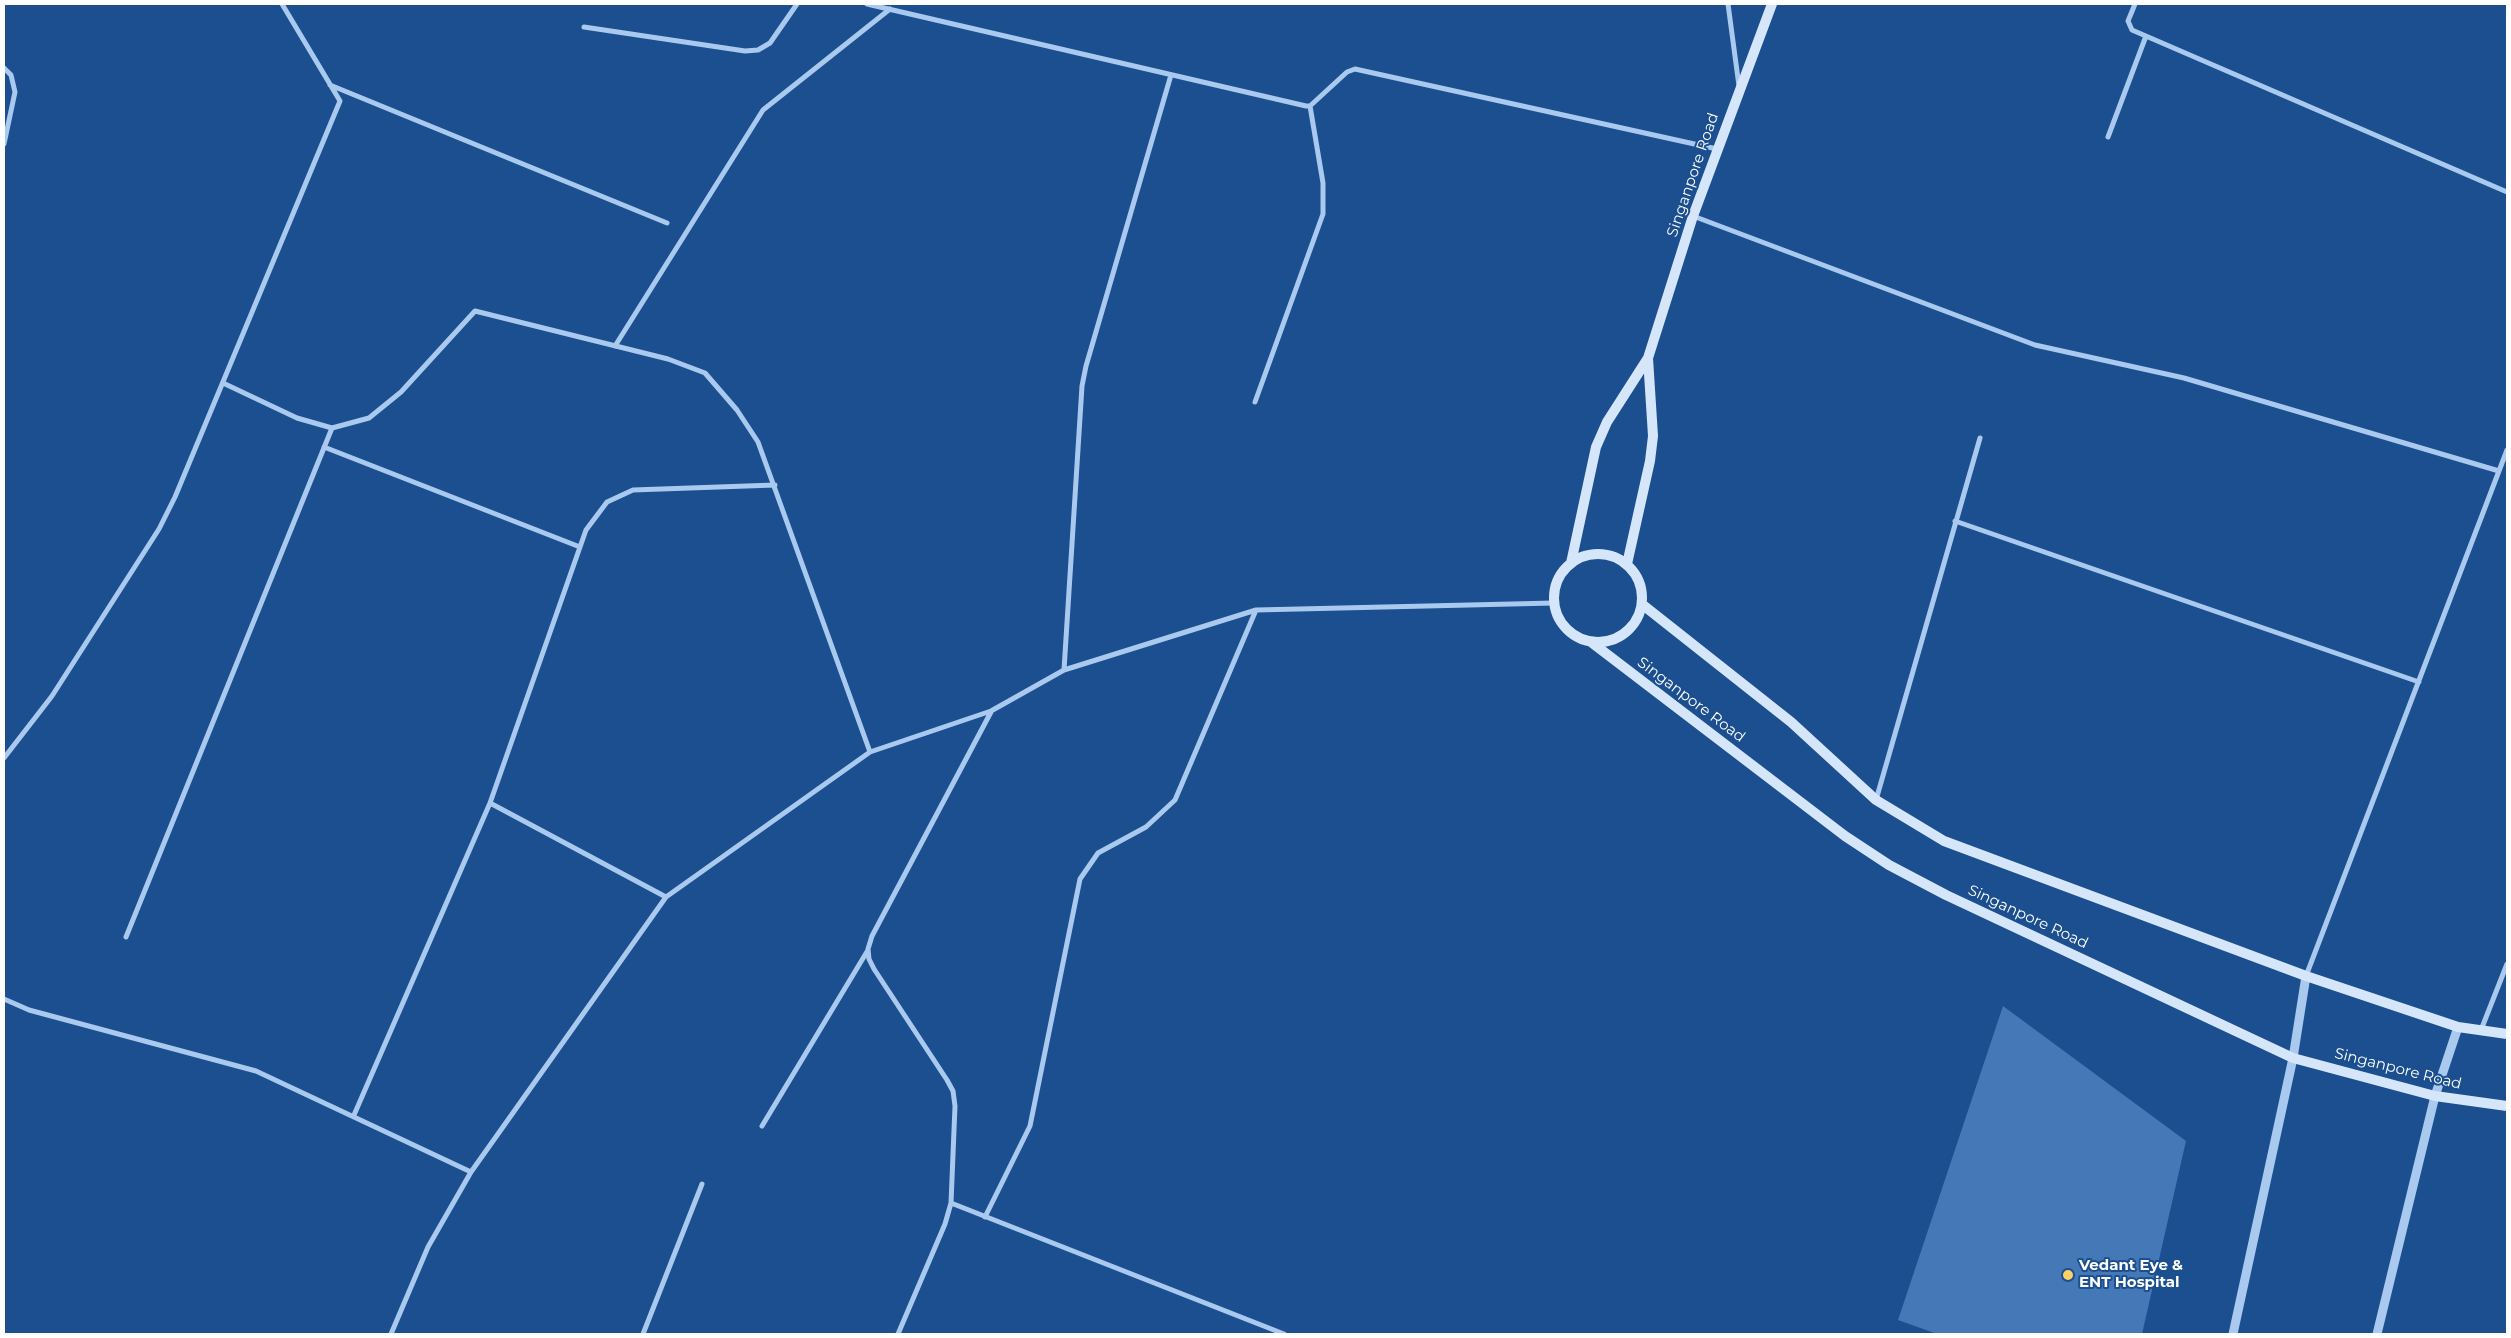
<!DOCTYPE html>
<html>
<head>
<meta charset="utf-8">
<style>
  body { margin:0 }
  #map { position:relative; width:2511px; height:1338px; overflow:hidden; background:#1b4f8f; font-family:Montserrat,sans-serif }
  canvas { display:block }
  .frame { position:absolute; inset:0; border:5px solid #fff; pointer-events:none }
</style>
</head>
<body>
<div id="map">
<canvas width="2511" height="1338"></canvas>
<div class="frame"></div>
</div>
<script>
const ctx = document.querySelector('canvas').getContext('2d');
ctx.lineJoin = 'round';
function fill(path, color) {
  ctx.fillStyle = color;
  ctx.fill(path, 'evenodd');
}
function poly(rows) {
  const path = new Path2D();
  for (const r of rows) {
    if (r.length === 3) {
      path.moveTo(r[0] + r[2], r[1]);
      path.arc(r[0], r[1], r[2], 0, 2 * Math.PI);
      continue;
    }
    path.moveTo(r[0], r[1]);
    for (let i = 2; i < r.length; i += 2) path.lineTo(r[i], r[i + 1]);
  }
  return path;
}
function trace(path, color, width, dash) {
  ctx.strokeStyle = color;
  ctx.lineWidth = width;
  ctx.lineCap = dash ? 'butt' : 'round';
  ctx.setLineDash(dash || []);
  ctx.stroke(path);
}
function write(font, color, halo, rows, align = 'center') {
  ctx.font = font + ' Montserrat,sans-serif';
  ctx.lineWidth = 4;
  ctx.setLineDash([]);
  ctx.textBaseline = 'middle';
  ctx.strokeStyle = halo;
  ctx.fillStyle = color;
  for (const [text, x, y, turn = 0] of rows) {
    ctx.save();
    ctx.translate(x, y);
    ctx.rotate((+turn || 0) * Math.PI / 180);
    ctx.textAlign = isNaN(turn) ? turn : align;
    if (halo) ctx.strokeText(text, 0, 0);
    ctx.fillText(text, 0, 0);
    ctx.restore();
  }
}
const building = poly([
  [2003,1006,2186,1141,2142,1334,1937,1334,1898,1320]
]);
const minor = poly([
  [867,4,1306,106,1310,106,1347,72,1355,69,1717,149],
  [1728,4,1739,86],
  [2135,4,2128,21,2132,30,2507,192],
  [584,27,745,51,758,50,770,43,797,4],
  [4,68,11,75,15,92,4,144],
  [330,85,667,223],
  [2108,137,2146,36],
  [1693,216,2035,345,2184,378,2499,471],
  [615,346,763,110,890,9],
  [223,383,297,418,332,428,369,418,401,392,475,311,668,359,705,373,737,410,758,442,870,752],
  [1255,402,1323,214,1323,183,1310,106],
  [324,447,580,547],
  [1955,521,2419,682],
  [1064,670,1082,386,1086,366,1171,75],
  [4,758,52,696,159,529,175,497,340,101,282,4],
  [1876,800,1980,438],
  [490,803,666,897],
  [126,937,332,428],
  [2306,976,2507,450],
  [4,999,29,1010,256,1071,471,1172],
  [2481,1030,2507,964],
  [354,1115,490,803,586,530,607,502,633,490,775,485],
  [762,1126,868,950],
  [951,1203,1284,1334],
  [985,1217,1030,1126,1080,879,1098,853,1146,827,1175,800,1256,610],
  [391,1334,428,1247,471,1172,666,897,870,752,991,711,1064,670,1256,610,1554,603],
  [643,1334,702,1184],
  [898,1334,945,1224,951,1203,955,1106,953,1091,947,1080,874,969,869,959,868,949,872,936,991,712]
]);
const tertiary = poly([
  [2233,1334,2293,1058,2306,976],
  [2377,1334,2435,1096,2458,1027]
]);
const secondary = poly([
  [1598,598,44],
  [1571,563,1596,447,1607,422,1648,358,1693,216,1772,4],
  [1627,564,1650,461,1653,436,1648,358],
  [1643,605,1791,722,1876,800,1944,841,2306,976,2458,1027,2507,1034],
  [1591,642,1845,836,1889,865,1946,895,2293,1058,2435,1096,2507,1106]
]);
const markers = [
  [2068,1275,6,"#ffd166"]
];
const streetNames = [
  ["Singanpore Road",1693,175,-71],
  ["Singanpore Road",1691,700,37],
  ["Singanpore Road",2028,917,25],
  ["Singanpore Road",2398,1069,14]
];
const poiNames = [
  ["Vedant Eye &",2079,1266],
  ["ENT Hospital",2079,1283]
];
fill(building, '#4478b7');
trace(minor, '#a9c9ee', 5);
trace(tertiary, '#a9c9ee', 9);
trace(secondary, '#d6e6fa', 10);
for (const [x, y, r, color] of markers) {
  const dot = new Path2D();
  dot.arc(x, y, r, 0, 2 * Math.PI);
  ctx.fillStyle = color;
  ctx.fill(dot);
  trace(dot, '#1b4f8f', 2);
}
write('15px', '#fff', '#1b4f8f', streetNames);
write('bold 15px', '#fff', '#1b4f8f', poiNames, 'left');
</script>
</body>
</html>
